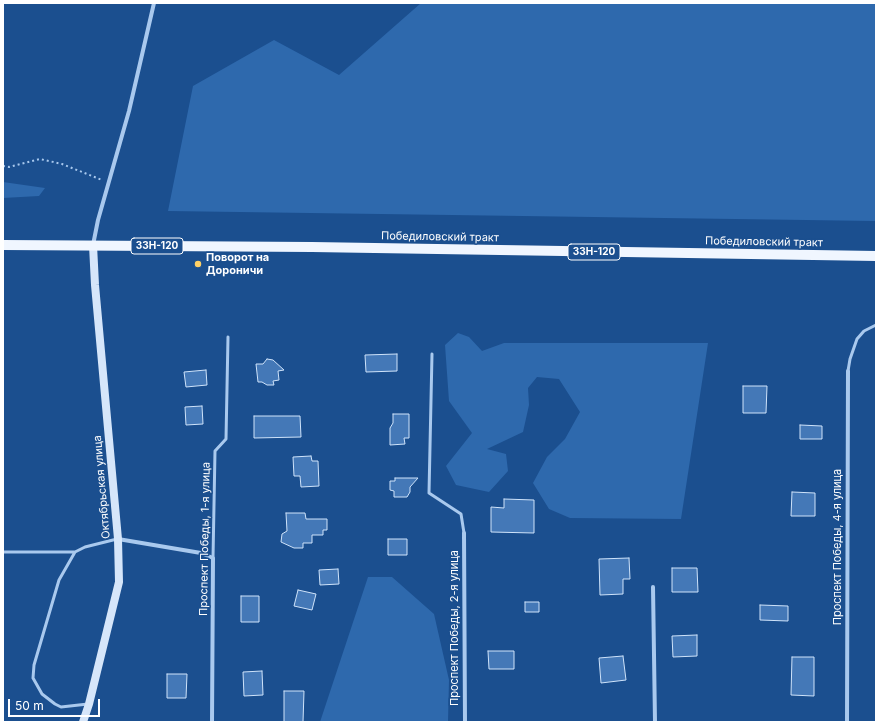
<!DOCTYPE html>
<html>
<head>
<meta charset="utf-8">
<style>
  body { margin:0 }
  #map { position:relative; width:879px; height:725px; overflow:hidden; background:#1b4f8f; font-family:Inter,sans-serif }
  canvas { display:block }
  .frame { position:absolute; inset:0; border:4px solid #fff; pointer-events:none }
  .scale { position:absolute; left:8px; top:699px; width:92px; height:18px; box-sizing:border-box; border:2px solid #fff; border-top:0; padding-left:5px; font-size:12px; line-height:14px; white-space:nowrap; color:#fff; -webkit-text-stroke:3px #1b4f8f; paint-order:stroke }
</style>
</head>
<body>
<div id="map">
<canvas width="879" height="725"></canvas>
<div class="frame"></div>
<div class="scale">50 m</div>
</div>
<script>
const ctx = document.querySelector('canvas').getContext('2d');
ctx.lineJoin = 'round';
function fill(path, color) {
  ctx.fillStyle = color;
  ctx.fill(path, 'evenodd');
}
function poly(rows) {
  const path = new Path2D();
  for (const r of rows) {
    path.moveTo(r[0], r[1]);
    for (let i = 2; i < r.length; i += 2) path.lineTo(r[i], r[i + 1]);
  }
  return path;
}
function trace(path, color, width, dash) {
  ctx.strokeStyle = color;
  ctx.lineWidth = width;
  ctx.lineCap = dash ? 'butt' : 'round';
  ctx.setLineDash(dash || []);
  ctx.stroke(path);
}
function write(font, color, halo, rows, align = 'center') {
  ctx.font = font + ' Inter,sans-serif';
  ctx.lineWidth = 3;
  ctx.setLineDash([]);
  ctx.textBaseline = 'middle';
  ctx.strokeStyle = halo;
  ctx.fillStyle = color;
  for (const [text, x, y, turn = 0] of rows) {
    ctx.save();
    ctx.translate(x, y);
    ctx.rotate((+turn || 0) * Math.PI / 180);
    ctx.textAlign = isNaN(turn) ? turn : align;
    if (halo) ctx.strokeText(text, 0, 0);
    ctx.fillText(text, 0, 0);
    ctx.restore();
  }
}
const green = poly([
  [421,3,876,3,876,221,168,211,193,86,274,40,339,75],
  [3,182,45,188,39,196,3,198],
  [458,333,469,337,482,351,504,343,708,343,681,519,570,518,549,509,533,483,547,457,565,439,580,412,559,379,537,377,528,388,529,405,523,432,487,449,506,454,508,471,489,492,456,485,446,466,472,433,449,401,445,345],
  [368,577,392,577,434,614,449,680,448,722,320,722]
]);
const building = poly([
  [397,354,397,371,366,372,365,355,397,354],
  [267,359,273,360,284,370,278,371,279,380,273,381,274,385,267,385,262,382,258,382,256,364,263,364,267,359],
  [206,370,207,385,186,387,184,372,206,370],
  [743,386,767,386,766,413,743,413,743,386],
  [202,406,203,424,186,425,185,407,202,406],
  [393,414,409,414,409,438,404,438,405,444,390,445,390,428,393,423,393,414],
  [254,416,300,416,301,437,254,438,254,416],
  [800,425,822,426,822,439,800,439,800,425],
  [311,456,312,461,318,461,319,486,301,487,300,476,294,476,293,457,311,456],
  [395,478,418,478,410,487,410,492,407,497,394,497,394,491,390,490,390,481,395,481,395,478],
  [792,492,815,493,815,516,791,516,792,492],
  [504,499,534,500,534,533,491,532,491,507,504,508,504,499],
  [286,513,305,513,306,519,327,519,327,530,323,530,323,535,312,535,312,543,303,543,303,548,294,548,281,542,282,534,287,531,286,513],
  [388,539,407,539,407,555,388,555,388,539],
  [629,558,630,579,623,579,623,594,600,595,599,559,629,558],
  [672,568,697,568,698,592,672,592,672,568],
  [338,569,339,584,320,585,319,570,338,569],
  [298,590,316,594,312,610,294,606,298,590],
  [241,596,259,596,259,622,241,622,241,596],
  [525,602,539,602,539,612,525,612,525,602],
  [760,605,788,606,788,621,760,620,760,605],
  [697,635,697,656,673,657,672,636,697,635],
  [488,651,514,651,514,669,489,669,488,651],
  [623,656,626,680,601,683,599,658,623,656],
  [792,657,814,657,814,696,791,695,792,657],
  [262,671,263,695,244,696,243,672,262,671],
  [167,674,187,674,186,698,167,698,167,674],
  [284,691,304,691,303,722,284,722,284,691]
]);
const path = poly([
  [3,166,9,167,40,159,62,164,102,180]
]);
const lane = poly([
  [432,354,429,493,461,514,464,533],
  [848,371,850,359,857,339,864,331,876,325],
  [3,552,75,552,85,547,117,539],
  [75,552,59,580,34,665,33,678,42,694,55,704,61,707,88,704],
  [213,558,215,451,226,439,228,337]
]);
const street = poly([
  [93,245,98,220,129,111,154,3],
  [464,533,465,722],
  [118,539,201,553,213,558,212,722],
  [653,587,655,722],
  [847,722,848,371]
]);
const secondary = poly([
  [83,722,89,704,119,582,118,539,95,285,93,245]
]);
const primary = poly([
  [3,245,312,247,876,256]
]);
const markers = [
  [198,264,4,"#ffd166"]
];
const shields = [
  [157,246,52],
  [594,252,52]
];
const shieldNames = [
  ["33Н-120",157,246],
  ["33Н-120",594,252]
];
const streetNames = [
  ["Победиловский тракт",440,237,1],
  ["Победиловский тракт",764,242,1],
  ["Октябрьская улица",102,487,-95],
  ["Проспект Победы, 1-я улица",205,539,-89],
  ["Проспект Победы, 4-я улица",838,547,-90],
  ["Проспект Победы, 2-я улица",455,628,-90]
];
const poiNames = [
  ["Поворот на",206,258],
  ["Дороничи",206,271]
];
fill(green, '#2e69ad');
fill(building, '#4478b7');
trace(building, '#cfe3fa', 1);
trace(path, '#a9c9ee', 2, [2, 3]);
trace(lane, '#a9c9ee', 3);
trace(street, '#a9c9ee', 4);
trace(secondary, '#d6e6fa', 8);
trace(primary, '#f0f6ff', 10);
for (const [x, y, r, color] of markers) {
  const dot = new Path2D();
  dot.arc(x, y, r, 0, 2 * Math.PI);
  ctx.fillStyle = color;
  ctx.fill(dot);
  trace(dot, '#1b4f8f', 1.5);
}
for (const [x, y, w] of shields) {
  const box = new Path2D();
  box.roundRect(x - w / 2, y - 8, w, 16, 3);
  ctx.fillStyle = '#1b4f8f';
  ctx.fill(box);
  trace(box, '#fff', 1);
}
write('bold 10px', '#fff', null, shieldNames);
write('11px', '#fff', '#1b4f8f', streetNames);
write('bold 11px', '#fff', '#1b4f8f', poiNames, 'left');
</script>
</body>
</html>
